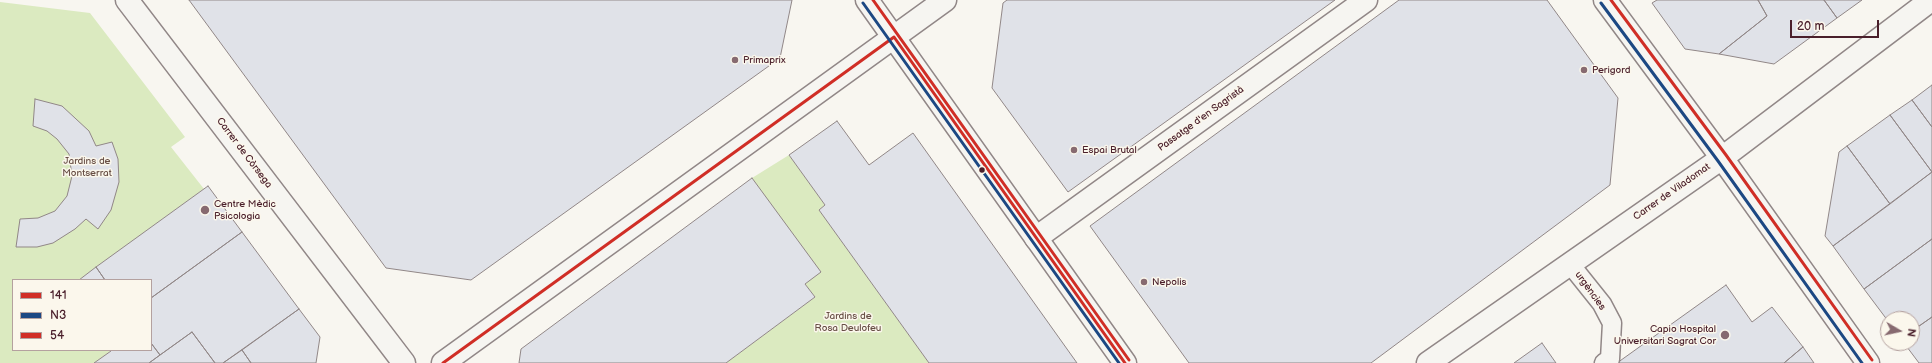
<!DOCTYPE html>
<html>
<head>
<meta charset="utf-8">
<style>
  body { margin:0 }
  #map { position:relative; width:1932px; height:363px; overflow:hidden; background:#f8f6f0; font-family:"Balsamiq Sans",sans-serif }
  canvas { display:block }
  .legend { position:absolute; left:12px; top:279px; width:140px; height:72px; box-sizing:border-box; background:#fbf7ec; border:1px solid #b4a19f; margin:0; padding:5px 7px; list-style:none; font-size:12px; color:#4a1f2b }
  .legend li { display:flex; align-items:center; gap:8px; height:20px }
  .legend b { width:20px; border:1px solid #b4a19f }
  .north { position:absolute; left:1880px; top:311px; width:40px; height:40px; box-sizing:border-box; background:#fbf7ec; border:1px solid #b4a19f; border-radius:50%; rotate:99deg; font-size:11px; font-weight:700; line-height:16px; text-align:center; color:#4a1f2b }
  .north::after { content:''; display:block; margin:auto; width:14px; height:18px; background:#876a70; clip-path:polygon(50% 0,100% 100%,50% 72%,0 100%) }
  .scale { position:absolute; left:1790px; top:20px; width:89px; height:18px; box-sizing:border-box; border:2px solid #4a1f2b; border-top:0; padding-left:5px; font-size:12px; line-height:14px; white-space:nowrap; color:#4a1f2b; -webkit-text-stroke:3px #fbf7ec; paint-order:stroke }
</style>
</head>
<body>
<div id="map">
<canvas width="1932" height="363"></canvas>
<ul class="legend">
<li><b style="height:5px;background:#d02e26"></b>141</li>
<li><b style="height:5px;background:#1c4883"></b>N3</li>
<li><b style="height:5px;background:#d02e26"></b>54</li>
</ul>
<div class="north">N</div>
<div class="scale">20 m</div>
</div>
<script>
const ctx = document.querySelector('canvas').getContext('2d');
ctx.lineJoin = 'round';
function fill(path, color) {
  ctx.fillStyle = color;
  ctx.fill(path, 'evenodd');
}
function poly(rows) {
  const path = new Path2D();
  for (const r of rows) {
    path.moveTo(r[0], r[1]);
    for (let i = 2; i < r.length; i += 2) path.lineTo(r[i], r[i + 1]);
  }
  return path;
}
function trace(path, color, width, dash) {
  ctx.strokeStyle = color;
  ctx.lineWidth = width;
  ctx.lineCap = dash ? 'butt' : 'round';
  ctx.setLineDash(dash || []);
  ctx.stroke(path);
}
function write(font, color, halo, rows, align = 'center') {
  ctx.font = font + ' "Balsamiq Sans",sans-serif';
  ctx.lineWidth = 3;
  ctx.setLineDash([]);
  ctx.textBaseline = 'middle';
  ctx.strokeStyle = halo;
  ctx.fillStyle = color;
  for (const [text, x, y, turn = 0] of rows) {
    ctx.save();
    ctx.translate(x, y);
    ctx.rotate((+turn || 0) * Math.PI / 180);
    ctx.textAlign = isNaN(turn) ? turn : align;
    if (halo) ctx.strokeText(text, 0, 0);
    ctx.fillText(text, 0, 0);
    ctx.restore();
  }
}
const green = poly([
  [0,2,90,13,185,137,171,147,204,189,79,280,13,280,13,350,110,350,111,351,94,363,0,363],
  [789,155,825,205,819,210,929,363,726,363,815,297,805,284,752,178]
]);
const building = poly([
  [189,0,792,0,780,58,471,280,386,268,189,0],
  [1007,0,1335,0,1068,192,992,88,1003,3,1007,0],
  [1399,0,1547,0,1618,98,1610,185,1371,363,1189,363,1090,226,1399,0],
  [1657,0,1758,0,1767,16,1719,54,1685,49,1652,3,1657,0],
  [1758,0,1824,0,1837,18,1774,64,1719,54,1767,16,1758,0],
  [1824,0,1862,0,1837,18,1824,0],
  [1932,85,1932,127,1912,100,1932,85],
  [35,99,62,106,89,131,96,146,112,142,118,159,119,182,111,210,98,229,86,219,75,229,53,243,37,247,16,247,20,219,38,218,55,211,67,196,72,176,69,154,57,139,47,131,33,126,35,99],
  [1912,100,1932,127,1932,172,1890,115,1912,100],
  [1890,115,1932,172,1890,204,1847,146,1890,115],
  [837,121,869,165,913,133,1077,363,929,363,819,210,825,205,789,155,837,121],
  [1847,146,1890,204,1833,246,1825,236,1839,152,1847,146],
  [1932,172,1932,239,1864,289,1833,246,1932,172],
  [752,178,821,272,805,284,815,297,726,363,519,363,521,349,752,178],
  [208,186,242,232,151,298,151,280,105,280,96,267,208,186],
  [242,232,299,309,223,363,215,363,192,332,160,355,151,343,151,298,242,232],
  [1932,239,1932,317,1912,331,1912,319,1888,319,1888,321,1864,289,1932,239],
  [96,267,105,280,79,280,96,267],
  [1726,285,1752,322,1772,307,1803,347,1784,363,1617,363,1726,285],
  [299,309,320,337,316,363,251,363,242,350,299,309],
  [1932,317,1932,363,1919,363,1904,343,1912,343,1912,331,1932,317],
  [192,332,215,363,149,363,160,355,192,332],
  [151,343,160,355,149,363,94,363,111,351,110,350,151,350,151,343],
  [1542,343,1556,363,1514,363,1542,343],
  [1803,347,1814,363,1784,363,1803,347],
  [242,350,251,363,223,363,242,350]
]);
const service = poly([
  [1570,264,1602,304,1612,323,1610,359,1604,363]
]);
const minor = poly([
  [127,0,404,363],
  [1605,0,1722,158,1868,363],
  [1036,238,1366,0],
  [443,363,945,0],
  [1428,363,1722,158,1931,0]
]);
const secondary = poly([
  [867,0,1125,363]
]);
const bus1 = poly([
  [443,363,894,37,1125,363]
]);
const bus2 = poly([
  [863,3,1119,363],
  [1601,3,1718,161,1862,363]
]);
const bus3 = poly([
  [873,0,1129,360],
  [1611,0,1726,155,1872,360]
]);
const markers = [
  [735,60,4,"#876a70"],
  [1584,70,4,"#876a70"],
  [1074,150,4,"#876a70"],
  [982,170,3.5,"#4a1f2b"],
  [205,210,5,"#876a70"],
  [1144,282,4,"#876a70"],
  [1725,335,5,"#876a70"]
];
const poiNames = [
  ["Primaprix",743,60],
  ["Perigord",1592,70],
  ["Espai Brutal",1082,150],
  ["Centre Mèdic",214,204],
  ["Psicologia",214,216],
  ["Nepolis",1152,282],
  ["Capio Hospital",1716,329,"right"],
  ["Universitari Sagrat Cor",1716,341,"right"]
];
const streetNames = [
  ["Passatge d'en Sagristà",1201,119,-36],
  ["Carrer de Còrsega",244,153,53],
  ["Carrer de Viladomat",1672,192,-35],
  ["urgències",1590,291,54]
];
const parkNames = [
  ["Jardins de",87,161],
  ["Montserrat",87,173],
  ["Jardins de",848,316],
  ["Rosa Deulofeu",848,328]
];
fill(green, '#dbeac0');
fill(building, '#e0e2e8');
trace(building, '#918787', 1);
trace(service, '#918787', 21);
trace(minor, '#918787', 25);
trace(secondary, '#918787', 25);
trace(service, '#f6f5f1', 18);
trace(minor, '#f6f5f1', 22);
trace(secondary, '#f6f5f1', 22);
trace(bus1, '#d02e26', 3);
trace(bus2, '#1c4883', 3);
trace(bus3, '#d02e26', 3);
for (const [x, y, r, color] of markers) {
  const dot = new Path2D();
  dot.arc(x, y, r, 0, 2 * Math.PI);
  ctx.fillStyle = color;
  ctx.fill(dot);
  trace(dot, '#fbf7ec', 1.5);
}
write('10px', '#4a1f2b', '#fbf7ec', poiNames, 'left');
write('10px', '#4a1f2b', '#fbf7ec', streetNames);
write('10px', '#684f46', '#fbf7ec', parkNames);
</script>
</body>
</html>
